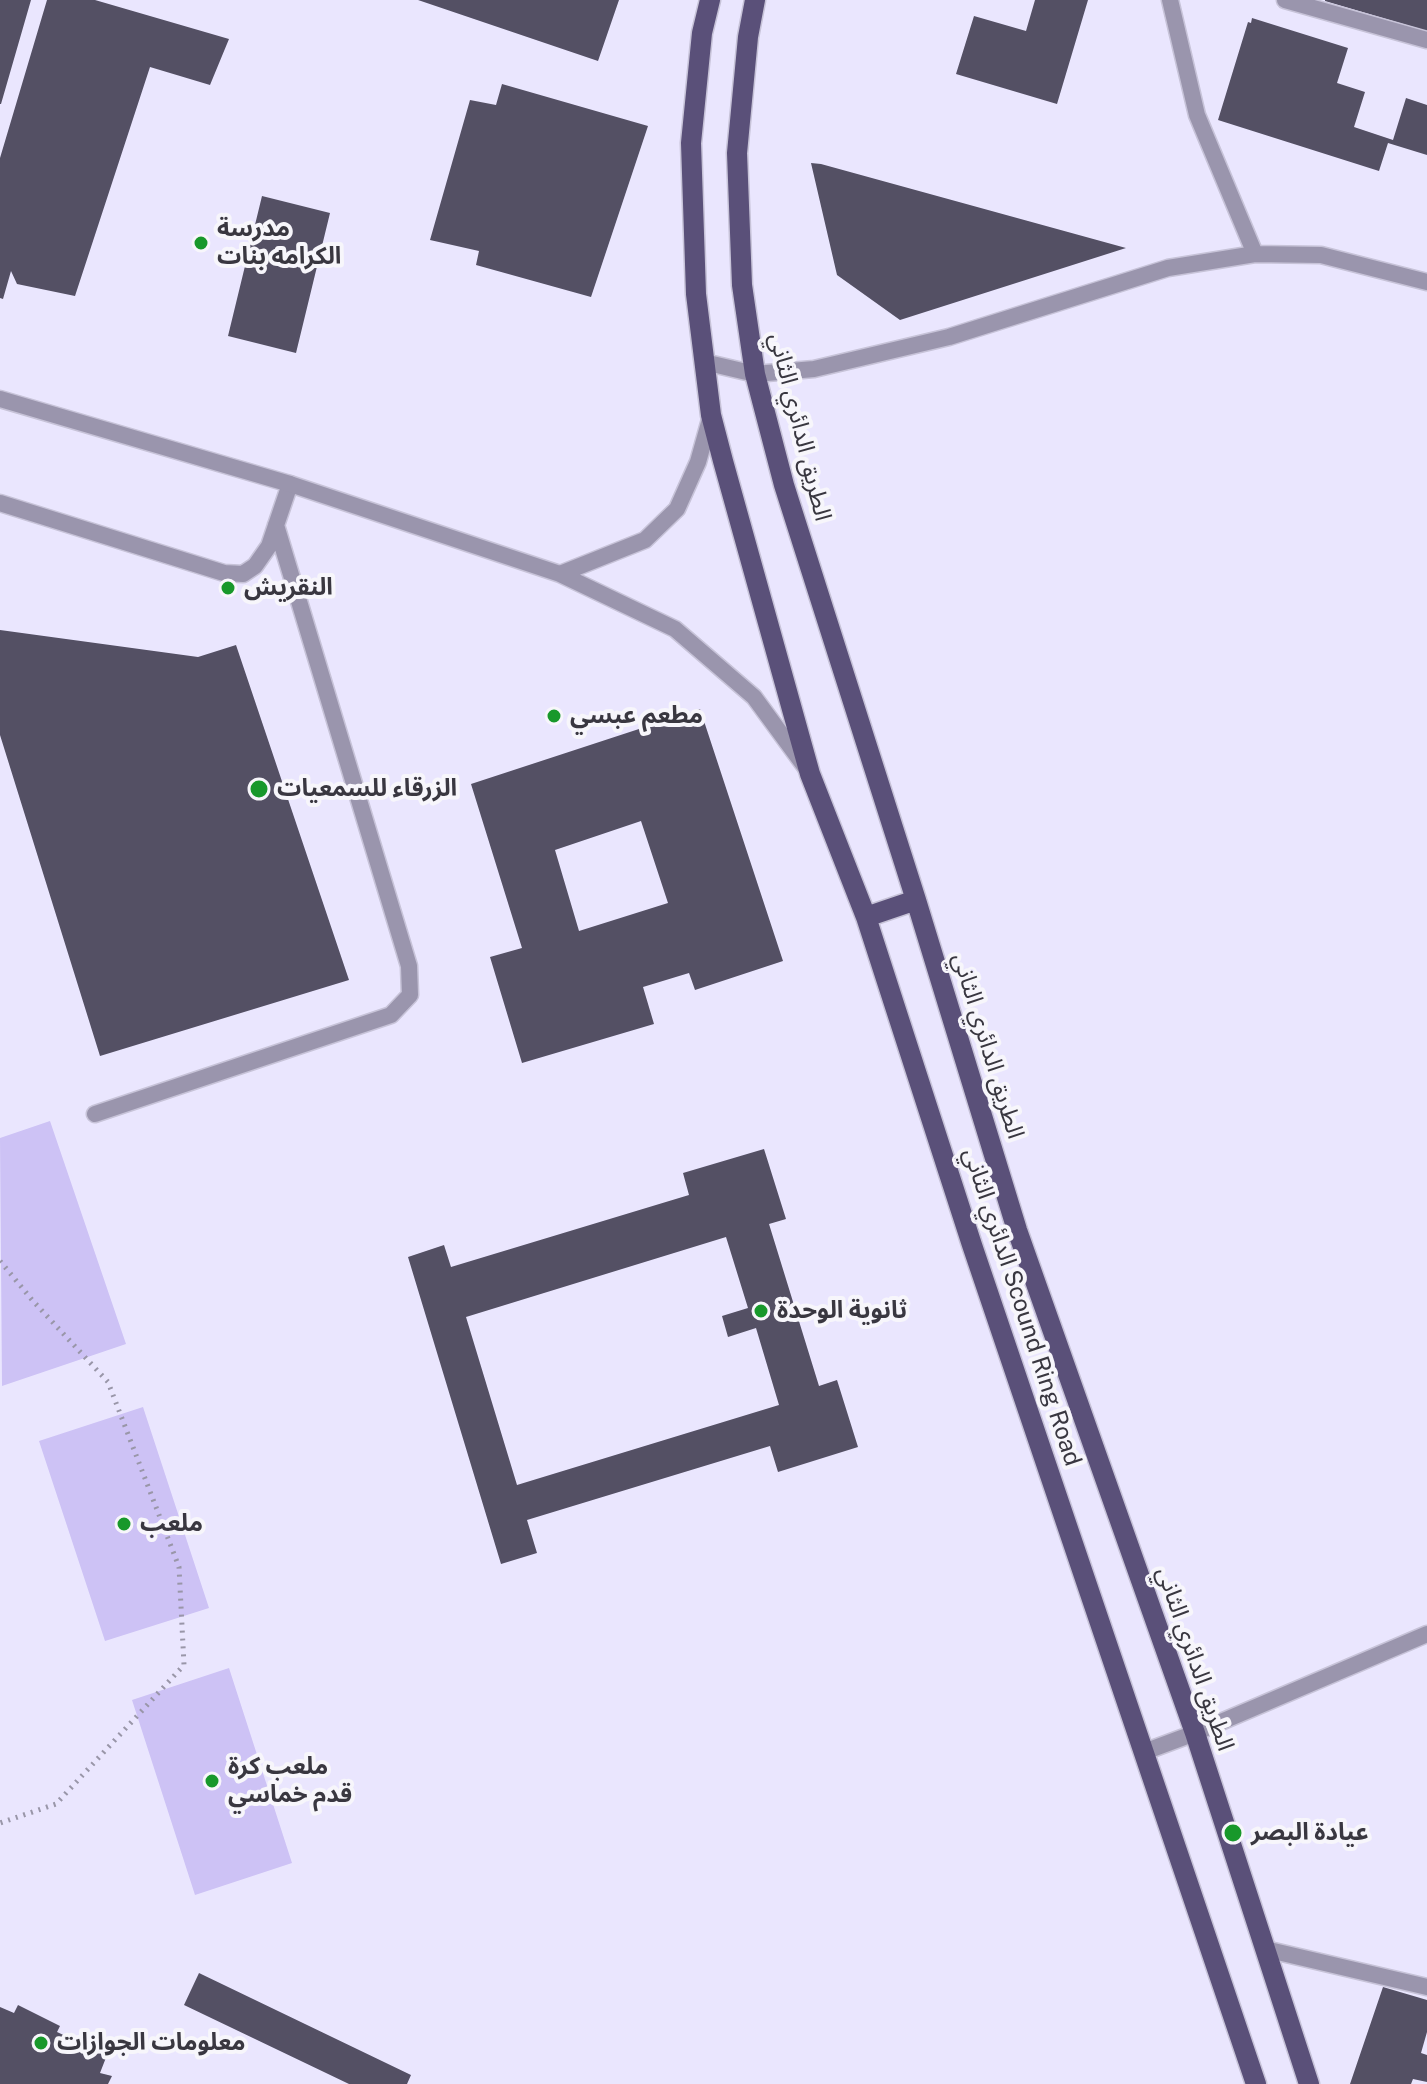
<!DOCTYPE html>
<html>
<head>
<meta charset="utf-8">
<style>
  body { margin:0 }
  canvas { display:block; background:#eae6fe }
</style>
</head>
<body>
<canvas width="1427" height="2084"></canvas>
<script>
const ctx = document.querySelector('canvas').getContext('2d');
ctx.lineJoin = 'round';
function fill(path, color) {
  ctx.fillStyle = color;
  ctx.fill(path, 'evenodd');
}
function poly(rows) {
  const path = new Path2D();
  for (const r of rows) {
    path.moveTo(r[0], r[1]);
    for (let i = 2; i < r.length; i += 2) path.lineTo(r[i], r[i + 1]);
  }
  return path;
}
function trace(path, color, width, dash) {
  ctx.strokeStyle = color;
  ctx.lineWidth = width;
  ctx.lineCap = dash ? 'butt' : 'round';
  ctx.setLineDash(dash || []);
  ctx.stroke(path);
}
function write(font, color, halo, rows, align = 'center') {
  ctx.font = font + ' "Public Sans","Noto Sans Arabic",sans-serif';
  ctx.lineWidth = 8;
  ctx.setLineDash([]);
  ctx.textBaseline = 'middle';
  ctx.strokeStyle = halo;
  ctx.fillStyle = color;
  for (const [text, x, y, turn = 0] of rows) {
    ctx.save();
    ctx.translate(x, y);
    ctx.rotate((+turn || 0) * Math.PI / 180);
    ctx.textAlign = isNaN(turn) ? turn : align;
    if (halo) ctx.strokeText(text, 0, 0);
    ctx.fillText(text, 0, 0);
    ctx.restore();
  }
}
const green = poly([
  [50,1121,126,1344,2,1386,0,1138],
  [143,1407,209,1608,105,1641,39,1441],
  [229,1668,292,1863,195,1895,132,1700]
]);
const building = poly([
  [0,0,31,0,1,104,0,104],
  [47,0,95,0,229,39,210,85,150,67,75,296,17,284,11,271,3,299,0,298,0,158],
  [418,0,619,0,598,61],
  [1035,0,1088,0,1057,104,956,74,974,16,1026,31],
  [1427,0,1427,31,1325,1,1325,0],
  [1252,18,1348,48,1337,83,1365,92,1354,127,1393,140,1406,98,1427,105,1427,155,1388,143,1379,171,1218,120,1248,22,1251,23],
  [502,84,648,126,591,297,476,265,479,251,430,240,470,100,496,105],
  [811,163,821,164,1126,248,900,320,837,275],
  [262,196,330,213,296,353,228,336],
  [0,630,198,657,236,645,349,980,100,1056,0,735],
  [700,709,783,961,695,990,689,973,643,987,654,1024,522,1063,490,957,522,948,471,784],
  [641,821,668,903,579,931,555,850],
  [764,1149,786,1219,769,1224,819,1386,837,1380,858,1447,778,1472,770,1446,527,1520,537,1553,501,1564,408,1257,444,1245,451,1267,689,1195,683,1173],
  [726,1237,748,1308,722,1316,728,1337,756,1328,779,1405,517,1485,466,1317],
  [199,1973,411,2075,407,2084,349,2084,184,2005],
  [1383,1987,1427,2000,1427,2032,1421,2053,1427,2055,1427,2082,1413,2079,1411,2084,1350,2084],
  [18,2005,60,2026,57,2032,107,2055,100,2073,112,2076,108,2084,0,2084,0,2007,14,2013]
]);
const path = poly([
  [0,1261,33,1301,108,1382,179,1567,184,1665,56,1804,0,1823]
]);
const service = poly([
  [0,503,224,573,243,574,255,566,269,546,290,484],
  [95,1114,391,1015,410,995,409,966,276,525]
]);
const minor = poly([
  [1170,0,1197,115,1255,254],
  [1285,0,1427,40],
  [704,362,755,374,814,369,949,337,1168,268,1255,254,1321,255,1427,282],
  [0,399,290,484,560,574,675,629,754,697,806,768],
  [560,574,645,540,677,509,698,462,711,416],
  [1144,1752,1195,1733,1427,1634],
  [1265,1949,1427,1987]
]);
const primary = poly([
  [710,0,702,33,691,143,696,294,711,415,723,461,810,774,866,917,972,1245,1256,2084],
  [755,0,748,37,737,153,742,285,755,374,784,485,916,900,1017,1230,1195,1733,1309,2084],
  [866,917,916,900]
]);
const markers = [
  [201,243,8,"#18982b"],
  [228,588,8,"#18982b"],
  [554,716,8,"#18982b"],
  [259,789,10,"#18982b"],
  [761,1311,8,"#18982b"],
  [124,1524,8,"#18982b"],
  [212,1781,8,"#18982b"],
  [1233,1833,10,"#18982b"],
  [41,2043,8,"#18982b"]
];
const poiNames = [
  ["مدرسة",217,229],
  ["الكرامه بنات",217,257],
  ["النقريش",244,588],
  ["مطعم عبسي",570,716],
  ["الزرقاء للسمعيات",277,789],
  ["ثانوية الوحدة",777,1311],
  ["ملعب",140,1524],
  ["ملعب كرة",228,1767],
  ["قدم خماسي",228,1795],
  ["عيادة البصر",1251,1833],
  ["معلومات الجوازات",57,2043]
];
const streetNames = [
  ["الطريق الدائري الثاني",800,427,76],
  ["الطريق الدائري الثاني",988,1046,73],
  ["الدائري الثاني Scound Ring Road",1022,1307,72],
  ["الطريق الدائري الثاني",1195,1659,71]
];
fill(green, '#cdc2f5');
fill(building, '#545064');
trace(service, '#c7c3d8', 19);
trace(minor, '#c7c3d8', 19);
trace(primary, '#c7c3d8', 23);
trace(path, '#9996a8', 5, [2, 6]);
trace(service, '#9a95ad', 16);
trace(minor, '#9a95ad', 16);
trace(primary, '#5a5079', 20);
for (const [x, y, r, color] of markers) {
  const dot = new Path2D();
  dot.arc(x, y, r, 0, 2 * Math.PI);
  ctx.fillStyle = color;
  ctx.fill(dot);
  trace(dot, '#f7f6fb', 3);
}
write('bold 24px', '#393740', '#f7f6fb', poiNames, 'left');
write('24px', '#393740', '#f7f6fb', streetNames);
</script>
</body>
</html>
